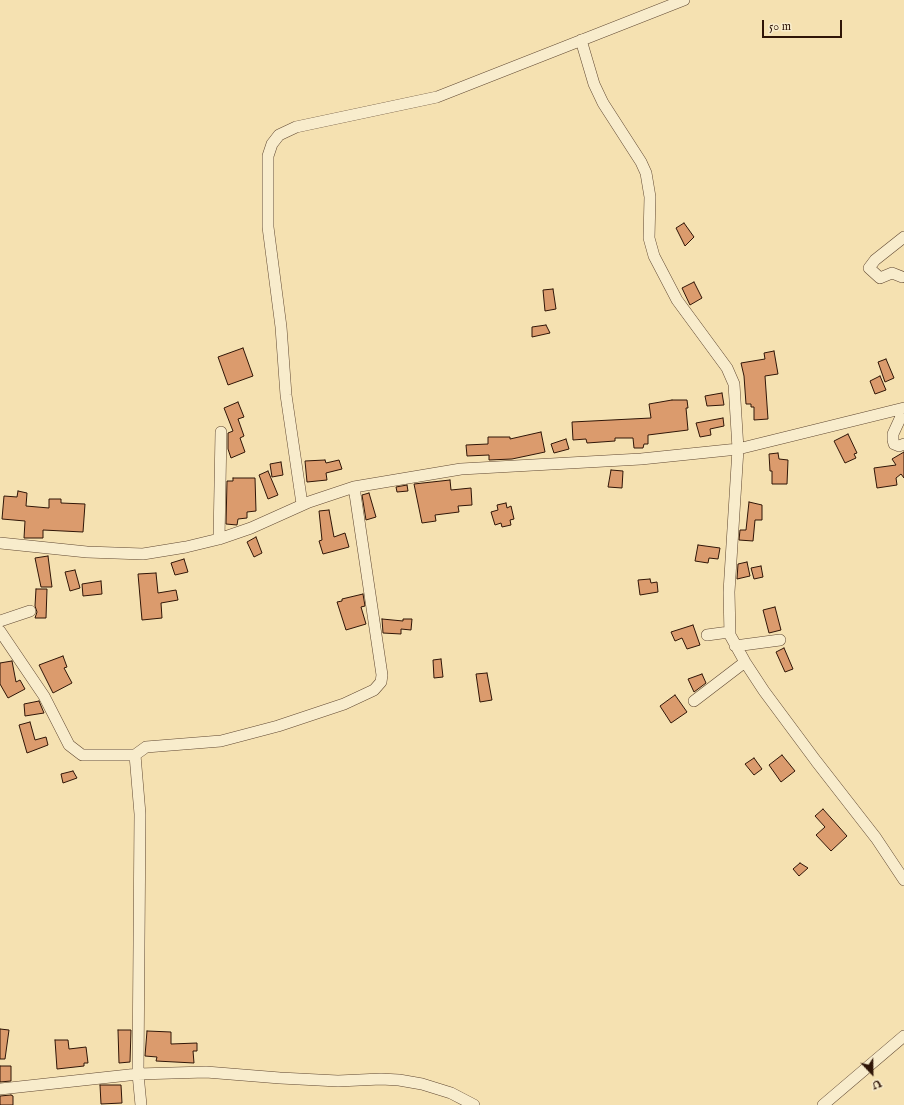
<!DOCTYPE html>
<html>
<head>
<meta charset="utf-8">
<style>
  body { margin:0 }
  #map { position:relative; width:904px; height:1105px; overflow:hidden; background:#f5e1b1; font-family:"IM FELL English",serif }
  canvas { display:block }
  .north { position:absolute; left:852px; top:1053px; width:40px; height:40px; -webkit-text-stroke:3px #f8eccc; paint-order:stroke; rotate:158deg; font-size:11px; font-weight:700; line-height:16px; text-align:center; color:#2f1507 }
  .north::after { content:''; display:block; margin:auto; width:14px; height:18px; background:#2f1507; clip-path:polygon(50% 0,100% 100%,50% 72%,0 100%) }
  .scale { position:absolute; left:762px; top:20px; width:80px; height:18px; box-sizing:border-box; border:2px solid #2f1507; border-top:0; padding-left:5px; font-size:12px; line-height:14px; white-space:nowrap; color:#2f1507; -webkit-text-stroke:3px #f8eccc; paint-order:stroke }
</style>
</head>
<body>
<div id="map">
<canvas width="904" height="1105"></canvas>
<div class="north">U</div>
<div class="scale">50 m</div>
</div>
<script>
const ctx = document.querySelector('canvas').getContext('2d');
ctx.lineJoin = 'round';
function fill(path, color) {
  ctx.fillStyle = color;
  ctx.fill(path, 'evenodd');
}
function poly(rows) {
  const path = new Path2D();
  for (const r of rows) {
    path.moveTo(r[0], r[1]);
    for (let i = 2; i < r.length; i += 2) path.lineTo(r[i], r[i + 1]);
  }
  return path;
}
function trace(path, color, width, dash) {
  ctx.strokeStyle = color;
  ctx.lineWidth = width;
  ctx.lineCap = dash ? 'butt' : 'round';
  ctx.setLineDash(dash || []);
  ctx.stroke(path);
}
const building = poly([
  [684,223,694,237,685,246,676,228,684,223],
  [694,282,702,298,690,305,682,288,694,282],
  [553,289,556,309,545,311,543,290,553,289],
  [546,325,550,333,532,337,532,327,546,325],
  [243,348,253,376,228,385,218,357,243,348],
  [774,351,778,374,765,376,768,419,754,420,754,407,751,407,751,404,746,404,744,376,741,363,765,359,764,353,774,351],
  [886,359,894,378,885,382,878,362,886,359],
  [880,376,886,390,875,394,870,381,880,376],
  [722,393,724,405,707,406,705,396,722,393],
  [672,400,687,400,688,408,686,408,688,430,648,435,648,444,644,444,643,448,634,448,633,438,615,438,615,441,587,443,586,439,573,440,572,422,651,418,649,404,672,400],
  [238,402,244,417,238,419,244,436,240,438,245,452,231,458,228,449,228,433,233,431,224,408,238,402],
  [723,418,724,426,710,429,711,435,700,437,696,423,723,418],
  [541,432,545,452,512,459,489,460,489,455,467,456,466,445,488,444,488,437,510,437,510,439,541,432],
  [848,434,857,453,854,454,856,458,845,463,834,441,848,434],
  [566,439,569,449,554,453,551,444,566,439],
  [904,452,904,478,901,474,896,478,897,485,877,488,874,468,896,465,892,459,904,452],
  [778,453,779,459,788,460,787,484,772,484,772,471,770,471,769,454,778,453],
  [325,460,326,463,339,460,342,469,326,473,327,480,307,482,305,461,325,460],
  [281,462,283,475,272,477,270,464,281,462],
  [611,470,623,471,622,488,608,487,611,470],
  [268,471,278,495,268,499,259,475,268,471],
  [233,478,255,478,256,511,247,512,247,518,238,519,237,525,226,524,227,481,233,481,233,478],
  [450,480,451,490,471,488,472,505,458,506,459,512,435,515,436,521,422,523,414,484,450,480],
  [407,485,408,491,397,492,396,487,407,485],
  [18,491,27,493,26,506,49,508,49,499,61,499,61,503,85,504,83,532,43,530,43,538,24,538,25,521,2,519,4,496,17,497,18,491],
  [369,493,376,517,366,520,362,495,369,493],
  [749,502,762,505,762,520,755,520,753,541,739,540,740,530,746,530,749,502],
  [506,503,507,508,511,506,514,519,510,520,511,525,502,527,501,523,495,525,491,512,498,510,497,505,506,503],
  [329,510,334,537,345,533,349,547,323,554,319,541,322,540,319,511,329,510],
  [256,537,262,553,254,557,247,542,256,537],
  [698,545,720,548,718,559,709,558,708,563,695,561,698,545],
  [48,556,52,587,41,587,35,558,48,556],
  [184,559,188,572,175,575,171,563,184,559],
  [747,562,750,576,737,579,738,564,747,562],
  [761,566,763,577,754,579,751,568,761,566],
  [75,570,80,588,70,591,65,572,75,570],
  [156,573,158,593,176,590,178,600,161,603,162,618,142,620,138,574,156,573],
  [650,579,651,583,657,582,658,592,640,595,638,580,650,579],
  [101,581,102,594,83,596,82,584,101,581],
  [36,589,47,589,46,618,35,618,37,612,35,606,36,589],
  [363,594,365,606,361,607,366,624,346,630,337,602,342,601,342,599,363,594],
  [775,607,781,630,769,633,763,610,775,607],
  [382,619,403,621,403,619,412,619,411,630,401,629,401,634,383,633,382,619],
  [693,625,700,645,687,649,682,638,675,641,671,632,693,625],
  [784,648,793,669,785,672,776,652,784,648],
  [63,656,67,667,64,668,72,683,53,693,39,665,63,656],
  [441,659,443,677,434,678,433,660,441,659],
  [12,661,16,682,20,680,25,689,8,698,0,684,0,663,12,661],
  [487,673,492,700,480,702,476,674,487,673],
  [702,674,706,683,694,692,688,679,702,674],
  [675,695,687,712,671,723,660,706,675,695],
  [39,701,44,713,25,716,24,704,39,701],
  [30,722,35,740,46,737,48,745,27,753,19,725,30,722],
  [782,755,795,771,781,782,769,765,782,755],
  [754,758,762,769,754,775,745,764,754,758],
  [73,771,77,778,63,783,61,774,73,771],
  [823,809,847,836,831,851,816,835,825,827,815,816,823,809],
  [800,863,808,868,799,876,793,869,800,863],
  [0,1029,9,1030,5,1059,0,1059,0,1029],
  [118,1030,131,1030,130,1062,119,1063,118,1030],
  [147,1031,171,1032,171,1044,197,1043,197,1051,193,1051,194,1063,156,1061,157,1057,145,1056,147,1031],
  [55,1040,68,1040,69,1049,86,1047,88,1063,84,1063,84,1066,57,1069,55,1040],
  [0,1066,11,1066,11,1081,0,1082,0,1066],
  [100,1085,121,1085,122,1103,101,1104,100,1085],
  [11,1095,13,1096,13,1105,0,1105,0,1096,11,1095]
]);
const minor = poly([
  [581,40,594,84,603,103,641,162,646,173,650,197,649,238,654,256,677,300,727,368,734,384,738,449,729,592,730,635,745,662,764,691,816,761,876,838,904,880],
  [902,277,892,273,880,278,869,268,875,260,904,237],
  [904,410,893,434,893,440,894,444,899,446,904,444],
  [302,504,286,395,281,327,268,227,268,156,272,144,279,135,296,127,437,97,684,0],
  [219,539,221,432],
  [0,543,87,552,143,554,186,547,219,539,251,528,309,502,354,487,461,469,641,459,738,449,904,408],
  [0,621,30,611],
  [0,631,44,696,69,745,82,755,135,755,146,747,221,741,278,726,344,704,374,690,381,682,382,675,354,487],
  [707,635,729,632],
  [735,646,780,640],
  [694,701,745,662],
  [135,755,140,814,138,1074,141,1105],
  [0,1089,138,1074,206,1072,280,1078,338,1081,381,1079,399,1080,422,1084,451,1093,474,1105],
  [823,1105,904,1036]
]);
fill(building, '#db9b6d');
trace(building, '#2f1507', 1);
trace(minor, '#604832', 12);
trace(minor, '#f8eccc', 11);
</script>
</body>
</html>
